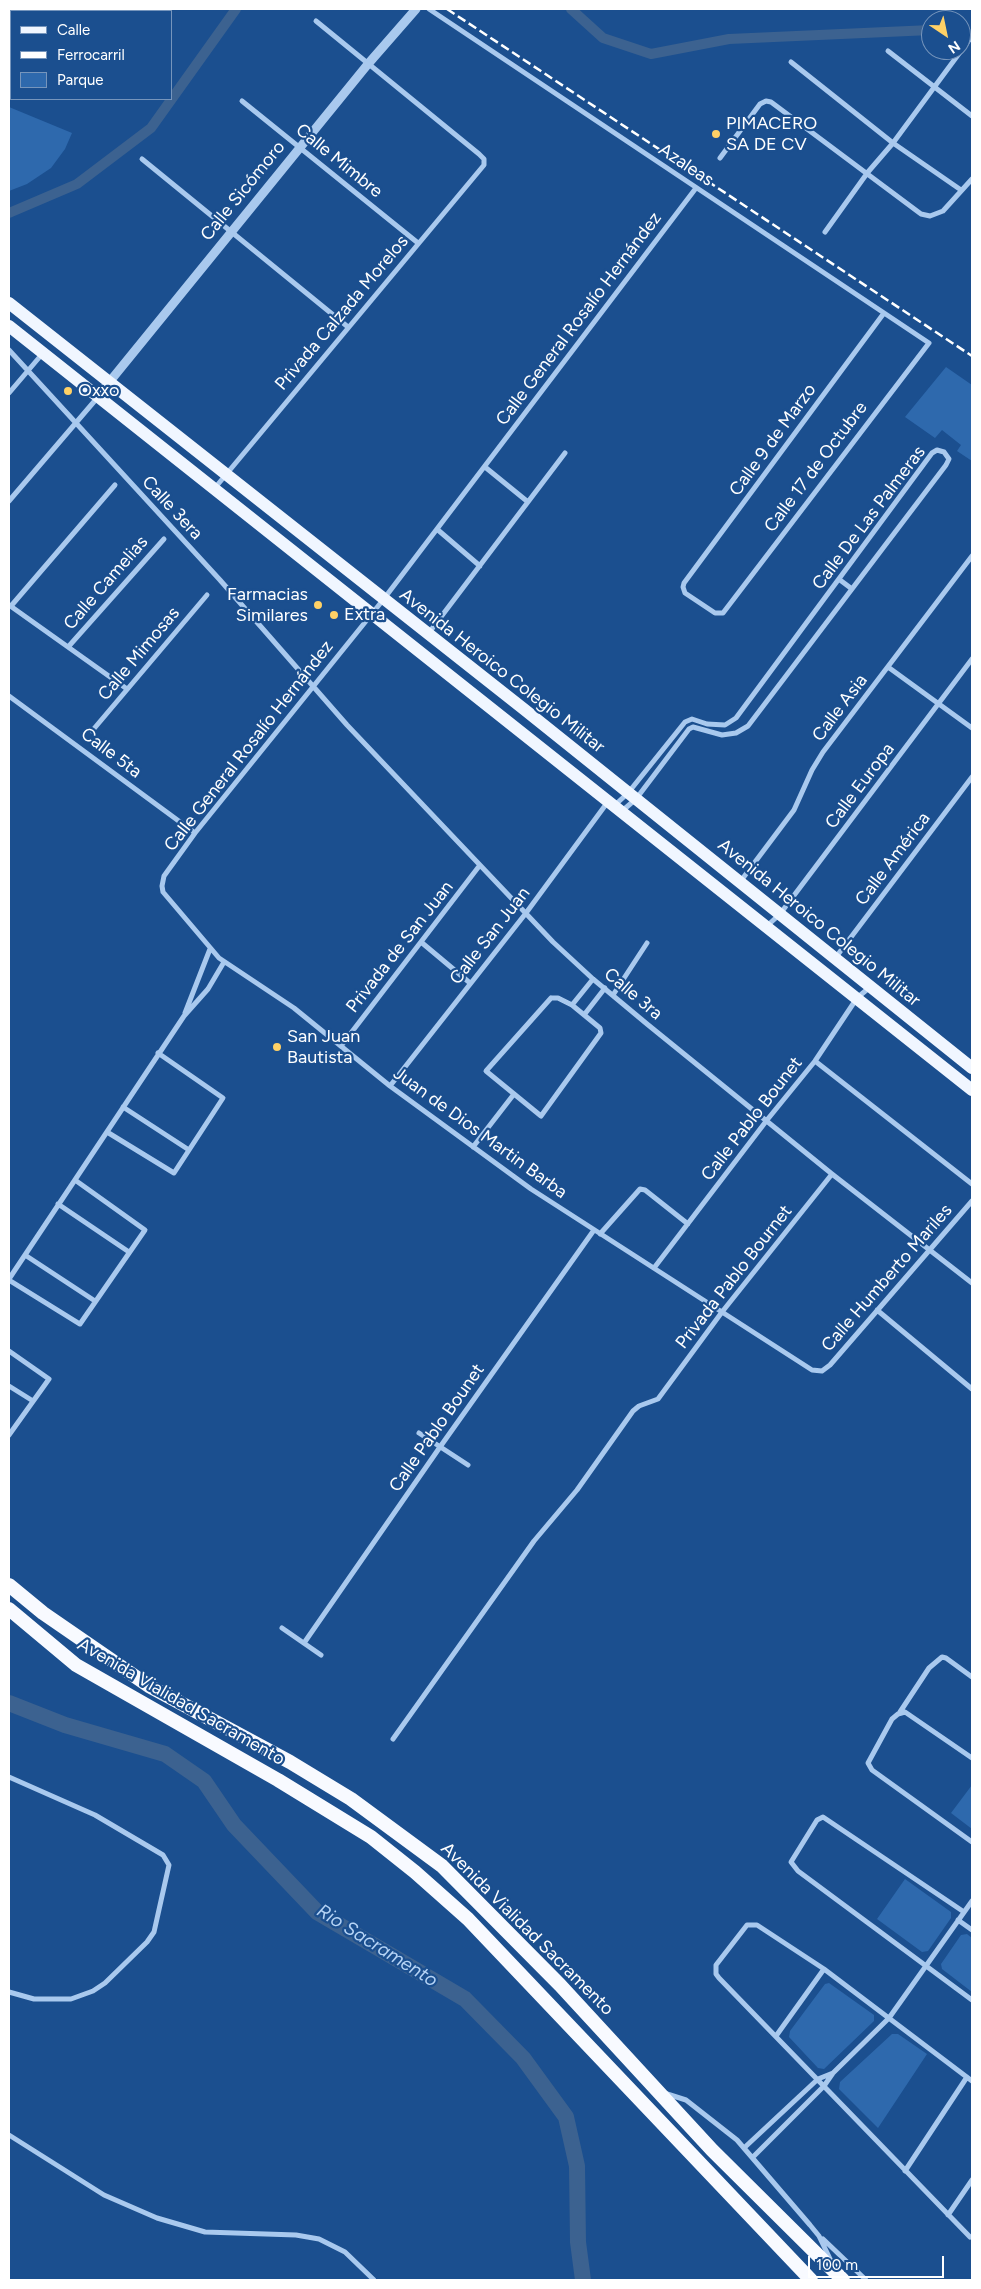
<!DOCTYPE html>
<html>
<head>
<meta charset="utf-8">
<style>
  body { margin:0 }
  #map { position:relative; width:981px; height:2289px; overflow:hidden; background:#1b4f8f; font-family:Figtree,sans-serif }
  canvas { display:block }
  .frame { position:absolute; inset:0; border:10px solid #fff; pointer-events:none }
  .legend { position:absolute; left:10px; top:10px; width:162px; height:90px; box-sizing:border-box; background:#1b4f8f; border:1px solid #7695bc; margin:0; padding:6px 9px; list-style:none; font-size:15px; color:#fff }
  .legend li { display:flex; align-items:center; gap:10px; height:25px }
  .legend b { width:25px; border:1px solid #7695bc }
  .north { position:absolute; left:921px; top:10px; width:50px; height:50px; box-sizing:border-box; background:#1b4f8f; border:1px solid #7695bc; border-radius:50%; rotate:146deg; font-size:14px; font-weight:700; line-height:20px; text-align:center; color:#fff }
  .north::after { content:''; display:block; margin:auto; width:18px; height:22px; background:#ffd166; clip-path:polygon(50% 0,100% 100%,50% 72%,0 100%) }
  .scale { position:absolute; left:808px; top:2256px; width:136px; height:22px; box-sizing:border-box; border:2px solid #fff; border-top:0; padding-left:6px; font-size:15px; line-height:18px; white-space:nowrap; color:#fff; -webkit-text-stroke:4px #1b4f8f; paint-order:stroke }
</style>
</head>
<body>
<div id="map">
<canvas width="981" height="2289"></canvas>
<div class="frame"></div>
<ul class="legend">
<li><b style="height:6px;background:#f0f6ff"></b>Calle</li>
<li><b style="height:6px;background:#fff"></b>Ferrocarril</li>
<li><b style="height:14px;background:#2e69ad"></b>Parque</li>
</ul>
<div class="north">N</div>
<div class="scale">100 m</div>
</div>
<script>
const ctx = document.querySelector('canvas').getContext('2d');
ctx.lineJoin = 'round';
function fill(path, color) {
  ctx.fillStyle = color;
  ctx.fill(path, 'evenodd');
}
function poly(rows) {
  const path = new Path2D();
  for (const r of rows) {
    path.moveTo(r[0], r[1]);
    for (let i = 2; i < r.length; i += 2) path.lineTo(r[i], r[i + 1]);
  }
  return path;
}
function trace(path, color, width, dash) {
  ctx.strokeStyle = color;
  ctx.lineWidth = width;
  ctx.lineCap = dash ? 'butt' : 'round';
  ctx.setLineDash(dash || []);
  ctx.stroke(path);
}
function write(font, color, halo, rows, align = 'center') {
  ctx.font = font + ' Figtree,sans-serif';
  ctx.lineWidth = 4.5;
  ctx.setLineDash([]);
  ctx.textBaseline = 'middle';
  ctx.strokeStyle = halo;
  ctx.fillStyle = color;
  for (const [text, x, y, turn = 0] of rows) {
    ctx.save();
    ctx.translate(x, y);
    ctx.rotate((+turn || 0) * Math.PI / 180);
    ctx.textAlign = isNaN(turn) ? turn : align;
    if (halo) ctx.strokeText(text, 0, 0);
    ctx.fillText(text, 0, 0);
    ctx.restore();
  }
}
const green = poly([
  [9,107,72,133,65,149,51,168,27,184,9,191],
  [946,367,972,385,972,461,957,451,961,445,942,430,935,438,905,417],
  [972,1785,972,1829,951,1813],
  [905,1879,951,1912,951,1918,928,1951,922,1952,877,1919],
  [967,1934,972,1938,972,1992,942,1969,941,1964,961,1935],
  [829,1983,874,2015,874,2021,824,2069,818,2068,789,2037,790,2031,825,1984],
  [892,2034,898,2034,927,2054,878,2128,839,2089,840,2082]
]);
const canal = poly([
  [571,9,603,38,651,54,729,39,931,30],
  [961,28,963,27],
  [9,213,77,184,151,128,236,9]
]);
const river = poly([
  [9,1703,65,1725,165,1754,204,1781,234,1825,317,1912,465,1999,523,2058,566,2117,577,2166,578,2242,583,2280]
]);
const minor = poly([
  [429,9,929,343,723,613,715,613,685,593,683,587,684,583,884,313],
  [888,51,972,116],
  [791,62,893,143,961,190],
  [242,101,418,243],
  [720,158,760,104,766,101,771,102,921,214,930,216,943,211,972,179],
  [142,159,348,327],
  [696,188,383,600,195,833,164,876,162,886,163,892,219,958,294,1008,390,1086,531,1189,812,1370,822,1371,830,1365,972,1201],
  [825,232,868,172,893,143,972,36],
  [9,350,220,580,347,725,553,942,593,979,647,1024,832,1174,972,1283],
  [9,393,43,353],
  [485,467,528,502],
  [214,489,484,165,484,159,479,154,316,21],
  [9,501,98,397],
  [438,530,480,566],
  [840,580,852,589],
  [9,605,127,689],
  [11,606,115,485],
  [428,634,565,453],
  [69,646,164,539],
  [888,667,972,728],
  [9,696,195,833],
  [92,731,207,595],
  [615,805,628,793,685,722,692,719,707,724,725,725,736,718,932,453,937,450,944,452,949,459,946,465,748,726,736,733,722,735,693,727,689,729,636,799,622,811],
  [740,882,794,810,812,770,823,752,972,556],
  [767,926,780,914,972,659],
  [421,942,470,983],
  [836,957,972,777],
  [613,995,647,943],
  [551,998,558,998,572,1005,600,1028,601,1033,541,1116,486,1071,551,998],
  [572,1005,593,979],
  [185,1013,210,949],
  [584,1015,605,988],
  [341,1046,480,865],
  [815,1061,972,1184],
  [390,1086,526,913,607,803],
  [123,1107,189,1150],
  [107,1132,174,1173,223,1098,158,1053],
  [473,1147,514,1094],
  [58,1204,129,1252],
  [600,1234,640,1189,645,1190,688,1224],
  [25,1255,95,1301],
  [654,1268,767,1120,815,1061,857,998,870,987],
  [9,1279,184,1016,208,989,224,962],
  [9,1280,80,1324,145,1230,75,1180],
  [877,1310,972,1389],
  [9,1351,49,1379,9,1435],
  [9,1386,33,1401],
  [419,1433,468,1465],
  [282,1628,321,1655],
  [304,1643,440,1447,594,1230],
  [900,1712,929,1668,942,1657,946,1658,972,1677],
  [393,1739,534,1541,577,1490,633,1411,639,1406,658,1399,722,1312,832,1174],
  [972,1758,905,1712,898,1714,892,1719,868,1763,872,1770,972,1842],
  [9,1777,95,1815,163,1855,169,1865,154,1932,147,1942,105,1983,93,1991,71,1999,34,1999,9,1992],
  [964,1912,823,1817,817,1820,791,1862,798,1871,972,2000],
  [958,1920,972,1930],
  [776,2036,824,1969],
  [664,2093,686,2100,737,2140,810,2225,819,2236,832,2263],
  [9,2135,104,2195,157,2218,205,2232,296,2235,319,2239,345,2252,374,2280],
  [744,2148,818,2079,833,2073],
  [753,2157,824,2086,833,2073,889,2018,972,1901],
  [905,2171,967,2077],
  [948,2215,972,2180],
  [970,2237,719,1978,716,1974,716,1965,747,1925,757,1925,824,1969,972,2081],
  [823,2239,866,2280]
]);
const tertiary = poly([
  [98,396,368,64,416,9]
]);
const primary = poly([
  [9,303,525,710,972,1068],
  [9,326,972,1090]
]);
const trunk = poly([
  [9,1585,43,1613,149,1686,290,1762,351,1799,442,1866,560,1985,712,2150,843,2280],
  [9,1609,76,1665,278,1780,371,1837,415,1872,468,1919,811,2280]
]);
const rail = poly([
  [447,9,972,356]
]);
const markers = [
  [716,134,5,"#ffd166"],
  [68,391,5,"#ffd166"],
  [318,605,5,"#ffd166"],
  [334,615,5,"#ffd166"],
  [277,1047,5,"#ffd166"]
];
const poiNames = [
  ["PIMACERO",726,124],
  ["SA DE CV",726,145],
  ["Oxxo",78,391],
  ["Farmacias",308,595,"right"],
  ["Similares",308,616,"right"],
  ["Extra",344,615],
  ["San Juan",287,1037],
  ["Bautista",287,1058]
];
const streetNames = [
  ["Calle Mimbre",339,161,39],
  ["Azaleas",686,165,34],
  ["Calle Sicómoro",243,191,-51],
  ["Privada Calzada Morelos",342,313,-50],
  ["Calle General Rosalío Hernández",579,319,-53],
  ["Calle 9 de Marzo",773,440,-54],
  ["Calle 17 de Octubre",816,467,-53],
  ["Calle 3era",172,508,47],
  ["Calle De Las Palmeras",869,518,-53],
  ["Calle Camelias",106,583,-49],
  ["Calle Mimosas",139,654,-50],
  ["Avenida Heroico Colegio Militar",502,671,38],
  ["Calle Asia",840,708,-53],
  ["Calle General Rosalío Hernández",249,746,-52],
  ["Calle 5ta",111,753,37],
  ["Calle Europa",860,786,-53],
  ["Calle América",893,859,-53],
  ["Avenida Heroico Colegio Militar",819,923,39],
  ["Calle San Juan",490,936,-52],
  ["Privada de San Juan",400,947,-52],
  ["Calle 3ra",633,994,40],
  ["Calle Pablo Bounet",752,1119,-52],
  ["Juan de Dios Martin Barba",480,1133,36],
  ["Privada Pablo Bournet",734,1277,-52],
  ["Calle Humberto Mariles",887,1278,-49],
  ["Calle Pablo Bounet",437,1428,-55],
  ["Avenida Vialidad Sacramento",181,1702,30],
  ["Avenida Vialidad Sacramento",527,1929,45]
];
const waterNames = [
  ["Rio Sacramento",377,1946,32]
];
fill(green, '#2e69ad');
trace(canal, '#3c6290', 10);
trace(river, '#3c6290', 16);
trace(minor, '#a9c9ee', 5);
trace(tertiary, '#a9c9ee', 9);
trace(primary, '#f0f6ff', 12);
trace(trunk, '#f8faff', 14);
trace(rail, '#fff', 2.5, [9, 4]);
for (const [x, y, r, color] of markers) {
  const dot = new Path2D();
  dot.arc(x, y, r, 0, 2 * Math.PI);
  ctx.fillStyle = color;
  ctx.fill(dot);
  trace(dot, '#1b4f8f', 2);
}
write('18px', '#fff', '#1b4f8f', poiNames, 'left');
write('18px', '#fff', '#1b4f8f', streetNames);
write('italic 19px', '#b5d3f5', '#1b4f8f', waterNames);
</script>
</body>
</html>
